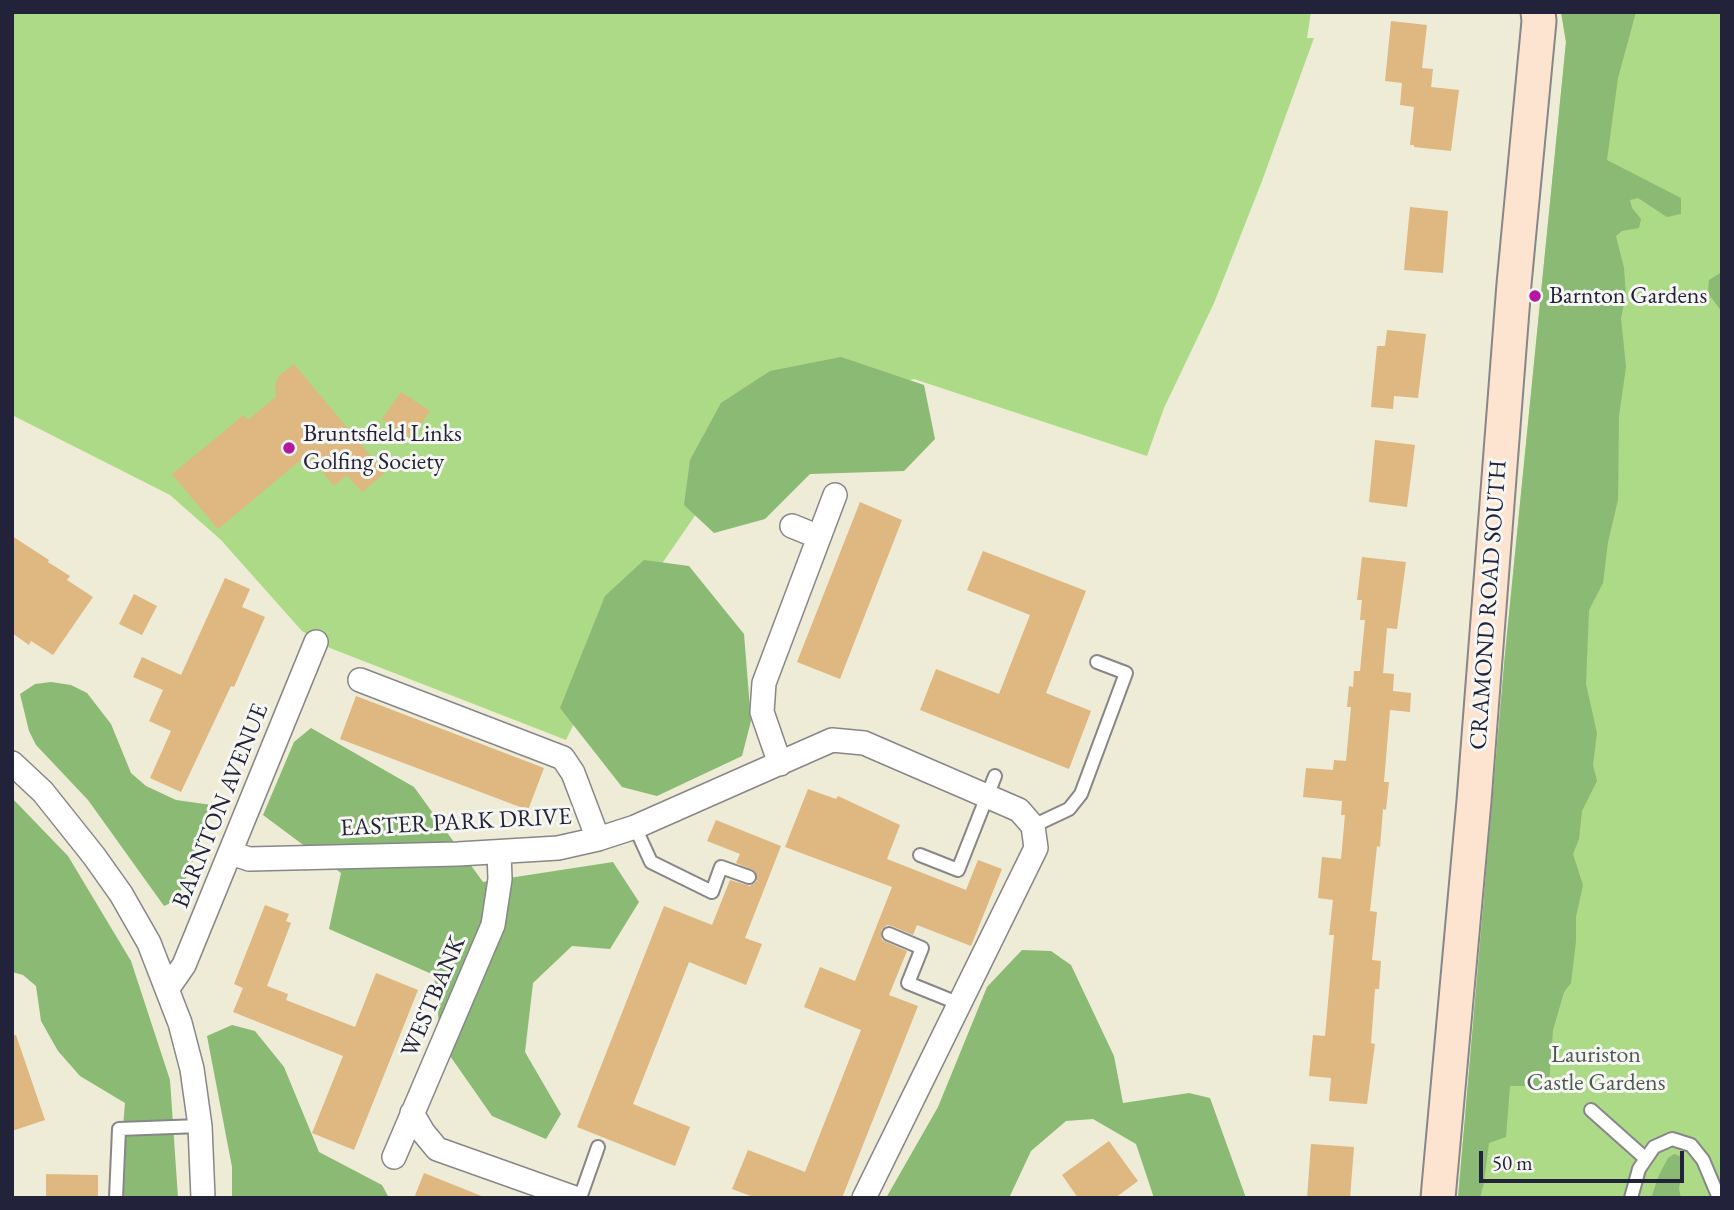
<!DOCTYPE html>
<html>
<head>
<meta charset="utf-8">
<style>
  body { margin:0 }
  #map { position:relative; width:1734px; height:1210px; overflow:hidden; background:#eeebd6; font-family:"EB Garamond",serif }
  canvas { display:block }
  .frame { position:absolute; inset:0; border:14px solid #22223b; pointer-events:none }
  .scale { position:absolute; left:1479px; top:1151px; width:205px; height:32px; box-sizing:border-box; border:4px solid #22223b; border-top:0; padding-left:9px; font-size:21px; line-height:24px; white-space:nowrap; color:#22223b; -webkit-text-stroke:5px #f6f6f2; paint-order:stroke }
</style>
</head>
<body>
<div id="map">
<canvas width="1734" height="1210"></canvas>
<div class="frame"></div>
<div class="scale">50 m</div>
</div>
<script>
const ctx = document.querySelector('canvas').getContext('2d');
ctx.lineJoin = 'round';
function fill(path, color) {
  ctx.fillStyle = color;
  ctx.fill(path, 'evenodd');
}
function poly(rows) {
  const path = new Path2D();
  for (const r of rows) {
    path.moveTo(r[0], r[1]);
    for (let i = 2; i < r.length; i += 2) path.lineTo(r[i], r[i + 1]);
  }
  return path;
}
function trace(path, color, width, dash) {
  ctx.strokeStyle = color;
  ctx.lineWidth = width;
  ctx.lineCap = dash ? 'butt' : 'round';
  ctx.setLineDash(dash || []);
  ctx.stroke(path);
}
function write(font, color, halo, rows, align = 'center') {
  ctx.font = font + ' "EB Garamond",serif';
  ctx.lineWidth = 6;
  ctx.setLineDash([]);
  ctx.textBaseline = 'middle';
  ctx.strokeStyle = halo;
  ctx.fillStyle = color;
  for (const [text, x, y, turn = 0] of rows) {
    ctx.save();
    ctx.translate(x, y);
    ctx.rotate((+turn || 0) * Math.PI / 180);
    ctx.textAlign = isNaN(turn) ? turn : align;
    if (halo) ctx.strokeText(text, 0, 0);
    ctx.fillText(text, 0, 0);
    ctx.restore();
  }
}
const green = poly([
  [12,12,1311,12,1307,38,1314,38,1262,181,1214,303,1164,408,1147,456,914,379,760,421,628,613,566,740,330,648,302,631,221,540,170,495,12,415],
  [1561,12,1722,12,1722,1198,1458,1198,1505,654,1566,42]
]);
const forest = poly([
  [1561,12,1636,12,1618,78,1607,160,1681,198,1681,214,1667,217,1638,198,1630,200,1632,208,1641,219,1639,228,1622,231,1616,236,1624,268,1626,295,1621,318,1626,367,1619,416,1618,500,1608,542,1603,583,1589,610,1586,684,1597,733,1593,765,1597,781,1582,811,1579,839,1573,854,1583,885,1576,917,1576,941,1571,983,1564,992,1553,1030,1549,1086,1510,1086,1506,1137,1489,1143,1484,1183,1480,1198,1458,1198,1505,654,1566,42],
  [1722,272,1722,312,1708,293,1709,280],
  [841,357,924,385,935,439,904,471,810,474,765,519,714,533,684,505,690,460,721,403,770,371],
  [644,560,689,566,744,634,751,721,742,756,657,796,622,787,560,708,605,596],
  [51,682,71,685,87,693,111,724,131,773,146,786,176,800,212,805,211,816,177,900,164,906,88,800,36,745,29,731,20,694,35,684],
  [311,728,414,787,483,882,613,862,639,902,610,949,572,946,533,983,525,1052,561,1114,546,1139,492,1116,441,1043,434,975,329,929,341,873,263,815,294,742],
  [12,798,68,856,131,961,170,1080,178,1198,117,1198,125,1103,80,1076,58,1051,41,1021,36,986,23,975,12,972],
  [1022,950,1051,951,1071,965,1114,1056,1123,1103,1189,1093,1210,1098,1246,1198,1154,1198,1136,1144,1093,1119,1066,1121,1031,1151,1009,1198,886,1198,938,1107,987,987],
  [232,1025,255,1031,284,1067,319,1152,382,1185,389,1198,232,1198,232,1167,207,1036],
  [1674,1154,1680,1156,1683,1162,1679,1189,1681,1198,1651,1198,1659,1175,1668,1158]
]);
const building = poly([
  [1391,21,1427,25,1422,68,1433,69,1431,87,1459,90,1451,151,1414,147,1414,145,1410,145,1414,107,1400,105,1402,83,1385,81],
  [1410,207,1448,211,1443,273,1404,270],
  [1387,330,1426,334,1418,398,1394,396,1393,409,1371,407,1377,346,1385,346],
  [294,364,385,473,362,492,347,475,334,486,308,454,218,529,172,474,244,415,248,420,276,397,275,386,278,377],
  [401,392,430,411,411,439,382,419],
  [1375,440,1415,445,1407,507,1369,502],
  [860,502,902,520,840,679,797,662],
  [12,536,49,560,48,562,70,576,67,580,93,597,53,655,31,641,29,645,12,633],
  [983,551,1086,591,1046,693,1091,711,1069,769,920,710,936,669,999,694,1030,615,967,590],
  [1362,557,1406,562,1397,629,1387,628,1383,673,1394,674,1393,691,1411,693,1410,712,1390,710,1384,782,1389,782,1386,810,1383,809,1380,847,1377,846,1370,911,1377,912,1372,960,1381,961,1379,989,1375,989,1371,1043,1375,1044,1367,1104,1329,1101,1331,1078,1309,1076,1313,1035,1325,1036,1334,935,1329,935,1333,900,1318,898,1322,857,1341,859,1345,815,1341,815,1342,801,1303,797,1306,768,1333,770,1334,760,1346,761,1351,707,1347,707,1349,686,1353,687,1354,671,1360,671,1365,620,1360,620,1362,600,1357,600],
  [225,578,250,589,242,607,265,617,234,687,231,686,181,792,150,778,171,731,149,721,163,690,133,677,142,657,181,675],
  [134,594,157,606,142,635,119,624],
  [356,696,544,768,528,810,340,739],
  [808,789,836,799,838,796,900,825,887,859,966,890,978,860,1002,869,971,946,917,925,913,935,892,926,887,925,881,930,882,940,907,951,889,995,918,1006,842,1198,756,1198,732,1189,748,1150,805,1172,861,1030,804,1007,820,967,855,981,892,887,785,847],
  [716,820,781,846,745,938,762,944,746,985,689,962,633,1104,690,1127,675,1166,577,1127,664,906,712,925,730,880,750,886,757,881,755,871,736,863,740,854,707,841],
  [265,905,289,914,286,921,291,923,267,986,288,994,286,1000,355,1027,376,973,418,990,354,1150,312,1133,343,1056,233,1012,243,988,234,984],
  [12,1035,16,1035,45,1120,12,1131],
  [1109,1141,1138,1181,1115,1198,1078,1198,1062,1175],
  [1311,1144,1354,1147,1350,1198,1307,1198],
  [424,1173,484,1197,484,1198,414,1198],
  [46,1174,98,1175,98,1198,46,1198]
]);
const lane = poly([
  [1033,826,1069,809,1081,794,1126,673,1097,662],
  [635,827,651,862,712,892,721,867,749,877],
  [920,855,958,870,995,776],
  [889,934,922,948,908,983,960,1004],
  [1591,1110,1646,1159],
  [116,1198,119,1129,200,1126],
  [580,1198,598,1147],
  [1631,1198,1639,1169,1654,1147,1672,1139,1691,1145,1703,1160,1719,1198]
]);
const street = poly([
  [792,526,819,537],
  [360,680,563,758,573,773,598,839],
  [12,763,43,792,94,856,121,894,149,943,180,1023,192,1069,200,1126,203,1198],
  [780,764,762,712,764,683,835,495],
  [231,853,249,859,458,854,558,848,598,839,635,827,832,740,864,743,1019,810,1033,826,1036,848,864,1198],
  [168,988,184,965,316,642],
  [412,1113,423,1132,437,1149,575,1198],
  [394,1157,493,925,500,879,499,852]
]);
const secondary = poly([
  [1438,1198,1474,801,1514,284,1539,21,1538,12]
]);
const markers = [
  [1535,296,7,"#b5179e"],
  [289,448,7,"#b5179e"]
];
const poiNames = [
  ["Barnton Gardens",1549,296],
  ["Bruntsfield Links",303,434],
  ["Golfing Society",303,462]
];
const streetNames = [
  ["CRAMOND ROAD SOUTH",1489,605,-86],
  ["BARNTON AVENUE",221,806,-68],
  ["EASTER PARK DRIVE",456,823,-3],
  ["WESTBANK",434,997,-67]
];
const parkNames = [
  ["Lauriston",1596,1055],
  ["Castle Gardens",1596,1083]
];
fill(green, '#adda86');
fill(forest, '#8aba73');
fill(building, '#dfb781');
trace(lane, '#888688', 16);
trace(street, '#888688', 26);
trace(secondary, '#888688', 37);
trace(lane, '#fff', 12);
trace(street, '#fff', 23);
trace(secondary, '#fde4d0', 33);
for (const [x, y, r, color] of markers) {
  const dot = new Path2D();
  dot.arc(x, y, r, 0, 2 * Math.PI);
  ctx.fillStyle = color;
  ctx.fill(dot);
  trace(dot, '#f6f6f2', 2.5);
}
write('24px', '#22223b', '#f6f6f2', poiNames, 'left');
write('24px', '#22223b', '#f6f6f2', streetNames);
write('24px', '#4c5952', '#f6f6f2', parkNames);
</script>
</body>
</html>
